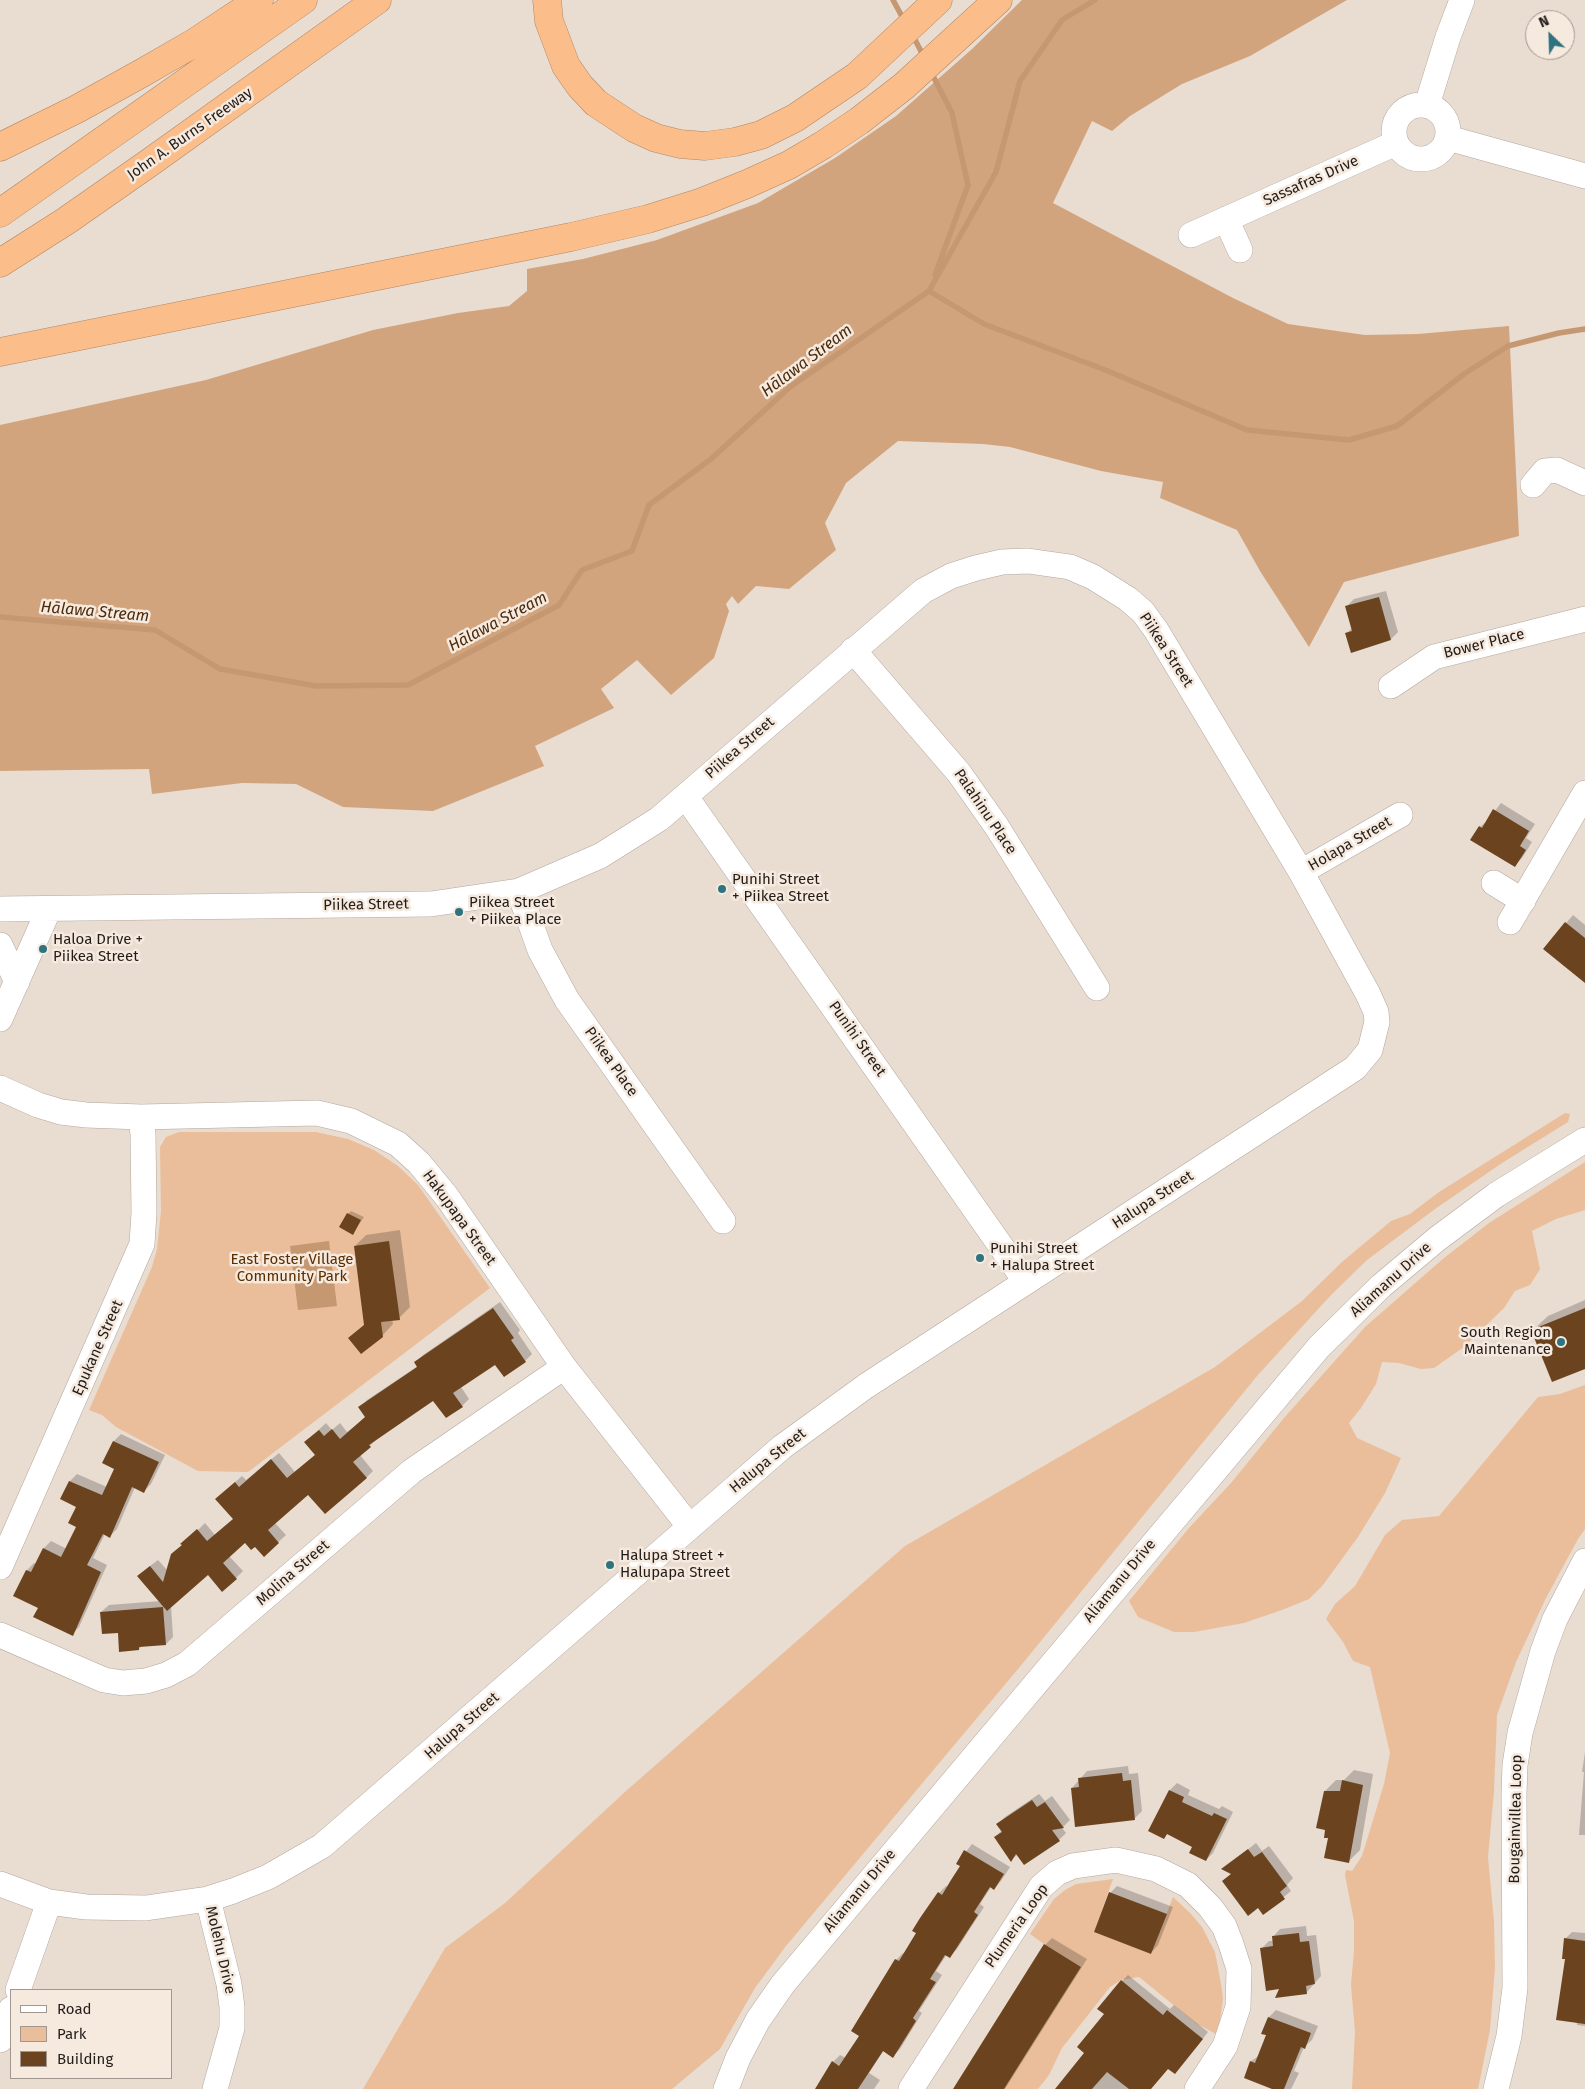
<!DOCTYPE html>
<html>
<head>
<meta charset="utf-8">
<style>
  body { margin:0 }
  #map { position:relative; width:1585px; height:2089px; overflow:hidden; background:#e9dcd1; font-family:"Fira Sans",sans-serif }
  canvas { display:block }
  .legend { position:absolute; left:10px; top:1989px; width:162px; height:90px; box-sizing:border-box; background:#f6e9de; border:1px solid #a19790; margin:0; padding:6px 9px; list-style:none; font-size:15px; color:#221d1a }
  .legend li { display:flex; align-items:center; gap:10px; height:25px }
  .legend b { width:25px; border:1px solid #a19790 }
  .north { position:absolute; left:1525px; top:10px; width:50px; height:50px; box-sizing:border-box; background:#f6e9de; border:1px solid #a19790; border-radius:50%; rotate:336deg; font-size:14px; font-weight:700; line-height:20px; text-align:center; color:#221d1a }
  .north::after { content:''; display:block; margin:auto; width:18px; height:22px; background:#2d7480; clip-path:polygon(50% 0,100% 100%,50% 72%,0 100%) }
</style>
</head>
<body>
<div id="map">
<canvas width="1585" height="2089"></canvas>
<ul class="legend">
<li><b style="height:6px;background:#fff"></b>Road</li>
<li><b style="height:14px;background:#eabe9a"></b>Park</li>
<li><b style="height:14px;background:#6b441f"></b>Building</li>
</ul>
<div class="north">N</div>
</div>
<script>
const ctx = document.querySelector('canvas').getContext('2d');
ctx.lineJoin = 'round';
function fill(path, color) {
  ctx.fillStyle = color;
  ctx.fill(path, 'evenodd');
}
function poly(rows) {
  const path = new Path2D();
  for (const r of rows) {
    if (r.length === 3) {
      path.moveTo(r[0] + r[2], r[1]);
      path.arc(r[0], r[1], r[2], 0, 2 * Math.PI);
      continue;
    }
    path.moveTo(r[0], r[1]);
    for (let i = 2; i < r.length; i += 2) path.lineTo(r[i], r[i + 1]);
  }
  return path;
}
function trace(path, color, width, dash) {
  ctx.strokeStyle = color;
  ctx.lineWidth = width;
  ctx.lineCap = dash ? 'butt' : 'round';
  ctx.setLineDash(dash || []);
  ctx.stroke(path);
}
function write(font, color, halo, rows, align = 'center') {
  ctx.font = font + ' "Fira Sans",sans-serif';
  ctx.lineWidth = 5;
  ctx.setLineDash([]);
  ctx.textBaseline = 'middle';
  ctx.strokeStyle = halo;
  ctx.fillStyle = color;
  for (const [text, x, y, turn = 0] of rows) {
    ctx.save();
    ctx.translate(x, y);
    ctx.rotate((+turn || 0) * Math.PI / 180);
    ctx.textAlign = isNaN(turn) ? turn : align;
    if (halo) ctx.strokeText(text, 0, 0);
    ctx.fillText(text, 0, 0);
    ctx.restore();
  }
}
const green = poly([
  [1565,1113,1570,1114,1568,1122,1502,1163,1435,1209,1367,1260,1331,1295,1257,1376,1023,1663,786,1946,755,1988,720,2049,672,2089,363,2089,445,1948,505,1903,626,1791,905,1546,1215,1367,1302,1301,1342,1262,1391,1221,1410,1214,1439,1192],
  [179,1132,316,1132,348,1139,374,1150,398,1166,418,1185,490,1288,248,1472,198,1471,116,1427,102,1415,89,1410,152,1267,157,1249,161,1211,160,1147,166,1137],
  [1585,1162,1585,1210,1556,1219,1532,1231,1540,1269,1530,1285,1515,1291,1504,1308,1464,1347,1434,1368,1421,1369,1399,1363,1382,1362,1376,1384,1361,1408,1349,1423,1357,1438,1401,1458,1385,1493,1358,1537,1323,1585,1309,1599,1282,1610,1244,1623,1194,1632,1174,1632,1138,1617,1129,1601,1189,1528,1231,1483,1284,1418,1365,1327,1444,1258,1489,1223],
  [1585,1385,1585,1529,1578,1539,1545,1600,1516,1662,1497,1715,1494,1792,1488,1857,1494,1922,1495,1967,1490,2030,1478,2089,1352,2089,1355,2032,1351,1985,1354,1950,1354,1921,1345,1875,1346,1870,1352,1871,1362,1856,1384,1784,1390,1753,1370,1667,1353,1661,1343,1642,1326,1619,1335,1604,1355,1586,1385,1535,1402,1520,1439,1516,1538,1397,1560,1394],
  [1113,1879,1094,1932,1151,1954,1173,1897,1191,1914,1202,1927,1215,1952,1221,1984,1223,1998,1218,2035,1197,2024,1139,1977,1121,1980,1110,1987,1062,2048,1049,2075,1038,2089,1004,2089,1081,1967,1044,1944,1030,1934,1054,1899,1065,1890,1076,1884]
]);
const forest = poly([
  [1022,0,1347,0,1250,56,1182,84,1130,116,1112,131,1092,121,1053,203,1233,298,1288,324,1365,335,1418,334,1509,326,1519,536,1344,582,1309,647,1260,571,1237,530,1160,498,1163,482,1101,471,1010,447,983,444,898,441,846,483,825,523,836,550,789,589,756,586,738,604,732,596,726,604,729,611,714,658,671,695,637,660,601,689,614,708,535,746,544,766,433,811,343,807,296,784,242,783,152,794,149,769,0,771,0,425,206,380,373,330,458,313,509,306,527,291,527,269,583,259,657,240,758,203,835,158,896,116,972,49]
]);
const water = poly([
  [329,1241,337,1306,298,1310,290,1246]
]);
const shadow = poly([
  [1386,591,1398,632,1391,639,1347,633,1352,628,1347,606,1354,599],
  [1501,803,1535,824,1526,838,1532,842,1522,858,1515,865,1480,827,1488,820],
  [1573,915,1585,925,1585,981,1544,949],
  [351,1211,364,1217,353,1233,348,1214],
  [400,1230,410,1307,399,1318,392,1319,393,1324,382,1336,350,1338,365,1324,355,1246,366,1235],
  [1585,1300,1585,1367,1533,1330,1548,1316],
  [500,1302,520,1330,518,1333,532,1354,525,1361,496,1363,461,1387,469,1399,462,1406,434,1399,377,1439,360,1455,373,1471,366,1478,308,1493,275,1523,286,1535,264,1555,255,1545,245,1542,229,1556,243,1571,236,1578,208,1574,171,1606,173,1637,166,1644,142,1646,139,1649,119,1632,101,1612,109,1605,161,1601,146,1569,158,1560,168,1571,183,1545,205,1523,215,1535,234,1519,224,1492,242,1476,246,1480,279,1453,295,1472,316,1454,306,1442,313,1435,326,1423,332,1430,340,1423,347,1432,367,1417,360,1407,367,1400,418,1366,416,1362,423,1355],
  [121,1434,165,1455,151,1484,144,1491,135,1487,117,1529,110,1536,105,1534,93,1558,107,1565,79,1627,72,1634,39,1607,27,1570,34,1563,37,1565,44,1548,51,1541,67,1549,78,1526,77,1506,62,1499,70,1481,77,1474,107,1487,116,1468,104,1462,114,1441],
  [1585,1752,1585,1835,1579,1835,1584,1772,1582,1772],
  [1128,1766,1129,1774,1138,1773,1142,1811,1135,1818,1072,1788,1087,1771],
  [1354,1770,1373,1774,1360,1850,1349,1861,1330,1837,1325,1791,1336,1780,1344,1780],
  [1177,1783,1190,1790,1188,1795,1219,1809,1222,1806,1233,1812,1213,1853,1206,1860,1194,1846,1168,1833,1164,1838,1150,1831,1170,1790],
  [1039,1794,1045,1801,1052,1796,1070,1820,1062,1828,1066,1833,1059,1840,1018,1854,1011,1860,995,1837,1002,1830,998,1824,1005,1817],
  [1256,1843,1262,1851,1269,1846,1293,1878,1287,1885,1291,1891,1263,1914,1258,1907,1223,1881,1232,1873,1223,1869],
  [972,1844,1010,1867,1001,1881,994,1889,991,1887,980,1904,984,1907,957,1949,950,1956,947,1954,936,1971,942,1975,919,2011,922,2013,900,2049,893,2056,884,2050,869,2073,880,2080,874,2089,817,2089,833,2062,840,2055,846,2058,861,2036,896,1960,903,1953,905,1954,939,1893,946,1886,948,1887,962,1866,957,1863],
  [1117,1886,1173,1907,1158,1945,1151,1953,1110,1893],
  [1306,1926,1307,1936,1316,1935,1321,1976,1306,1993,1281,1988,1262,1948,1269,1941,1273,1941,1273,1937,1280,1929],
  [1572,1932,1585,1933,1585,2026,1577,2025,1566,1958,1565,1939],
  [1052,1938,1087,1959,1005,2089,954,2089,1045,1945],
  [1128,1975,1170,2009,1174,2005,1208,2032,1195,2049,1159,2044,1151,2089,1056,2089,1086,2053,1122,1981],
  [1276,2010,1318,2026,1312,2040,1304,2047,1294,2071,1299,2073,1291,2089,1276,2089,1245,2077,1251,2061,1260,2055,1268,2035,1263,2033,1269,2017]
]);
const stream = poly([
  [893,0,905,22],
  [912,34,924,57],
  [931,72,952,113,968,185,935,275],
  [929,291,984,324,1108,371,1247,430,1349,440,1397,426,1464,374,1508,346,1559,333,1585,329],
  [0,617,155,630,220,669,316,686,408,685,559,605,582,570,632,551,649,505,711,459,790,387,929,291,996,172,1020,81,1062,20,1095,0]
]);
const building = poly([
  [1379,597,1391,640,1351,653,1345,633,1352,631,1345,606],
  [1493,809,1529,831,1520,846,1526,850,1515,867,1470,840,1479,826,1482,828],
  [1565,922,1585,938,1585,983,1543,949],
  [347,1213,361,1220,353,1235,339,1227],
  [389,1241,400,1320,381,1322,383,1337,361,1354,348,1338,364,1325,354,1246],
  [493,1308,514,1338,511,1340,526,1362,504,1377,495,1365,453,1393,463,1407,446,1418,433,1401,369,1445,371,1447,353,1462,367,1478,325,1514,308,1495,268,1530,279,1543,264,1557,255,1547,251,1550,245,1543,223,1563,237,1579,222,1592,208,1575,167,1611,137,1576,150,1566,163,1582,171,1554,182,1545,180,1544,197,1529,207,1541,233,1519,215,1499,235,1482,239,1487,271,1459,287,1478,315,1455,304,1442,319,1430,324,1436,332,1429,340,1439,365,1417,358,1407,417,1367,414,1362],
  [1585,1308,1585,1369,1552,1382,1531,1330],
  [113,1441,159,1462,144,1493,132,1487,110,1538,103,1534,87,1565,101,1572,73,1636,33,1617,38,1608,13,1596,26,1570,31,1572,43,1548,61,1557,76,1527,68,1523,76,1507,60,1499,69,1481,102,1495,114,1469,102,1463],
  [163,1607,166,1645,139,1647,139,1650,119,1652,118,1633,102,1634,100,1612],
  [1122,1773,1123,1781,1131,1780,1135,1820,1075,1827,1071,1788,1079,1787,1078,1778],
  [1342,1780,1363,1785,1349,1863,1324,1858,1328,1838,1324,1838,1325,1830,1316,1828,1324,1791,1340,1791],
  [1169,1790,1184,1797,1182,1802,1212,1816,1214,1813,1227,1819,1206,1861,1189,1853,1192,1847,1167,1834,1164,1839,1148,1831],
  [1032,1800,1037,1807,1045,1802,1064,1828,1052,1830,1060,1841,1024,1865,1016,1854,1011,1862,994,1837,1002,1832,996,1824],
  [1248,1849,1254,1857,1262,1852,1287,1886,1280,1892,1285,1899,1263,1915,1258,1908,1248,1916,1222,1881,1231,1874,1221,1869],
  [964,1850,1004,1874,994,1890,990,1887,974,1912,978,1915,950,1958,945,1955,930,1979,936,1982,913,2018,916,2021,893,2058,883,2051,858,2089,815,2089,832,2061,839,2066,859,2036,851,2031,895,1959,899,1961,916,1933,912,1931,920,1918,938,1892,942,1895,951,1880,960,1866,956,1864],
  [1109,1892,1167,1914,1151,1954,1094,1932],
  [1299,1933,1300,1942,1309,1941,1315,1984,1306,1986,1307,1994,1275,1998,1279,1989,1266,1991,1260,1948,1273,1946,1272,1936],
  [1564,1938,1585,1941,1585,2024,1556,2020,1565,1959,1562,1959],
  [1044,1944,1081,1967,1048,2019,1004,2089,953,2089],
  [1121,1980,1163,2015,1167,2010,1203,2039,1175,2074,1168,2069,1151,2089,1129,2089,1107,2072,1092,2089,1055,2089,1084,2053,1077,2047,1104,2014,1097,2009],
  [1268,2017,1311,2033,1305,2049,1301,2047,1284,2089,1272,2089,1244,2078,1250,2061,1255,2063,1266,2035,1261,2034]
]);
const minor = poly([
  [1421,132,27],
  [1427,105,1448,37,1462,0],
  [1448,138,1585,176],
  [1226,219,1240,250],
  [1191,235,1396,143],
  [1533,485,1545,471,1557,470,1585,483],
  [853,650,959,773,997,827,1097,988],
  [1391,686,1434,657,1585,619],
  [686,797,1026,1282],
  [1301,872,1400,815],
  [1494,883,1523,901],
  [519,891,540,950,567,1000,723,1221],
  [0,909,431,904,519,891,600,856,659,819,923,591,951,576,976,568,1002,562,1028,561,1070,567,1093,577,1128,599,1143,612,1156,630,1301,872,1368,994,1376,1012,1377,1022,1370,1050,1355,1068,866,1386,782,1447,322,1846,268,1877,233,1891,208,1899,146,1908,86,1907,49,1902,0,1884],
  [1510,922,1585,793],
  [0,945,17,982],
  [0,1019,49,909],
  [0,1088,38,1105,61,1112,86,1115,141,1117,317,1113,351,1121,398,1144,419,1163,447,1197,564,1367,690,1527],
  [0,1567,142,1244,144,1213,143,1134,141,1117],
  [0,1635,104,1680,123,1683,146,1681,166,1675,187,1664,412,1471,564,1367],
  [208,1899,229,1984,232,2007,232,2028,215,2089],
  [18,1990,49,1902],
  [0,2040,11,2009],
  [726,2089,738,2058,758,2020,783,1984,1319,1347,1381,1286,1437,1239,1496,1195,1585,1140],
  [911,2089,1041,1887,1057,1873,1073,1866,1116,1860,1156,1869,1188,1885,1210,1907,1224,1926,1231,1944,1239,1969,1238,2007,1225,2046,1197,2089],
  [1496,2089,1509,2036,1515,1988,1514,1794,1515,1765,1520,1733,1543,1651,1555,1619,1585,1561]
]);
const highway = poly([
  [547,0,549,21,566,66,580,86,596,103,634,128,656,138,680,144,705,146,735,142,761,135,795,118,857,76,938,0],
  [0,147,77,109,142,73,194,43,259,0],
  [0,213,303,0],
  [0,263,66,221,149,163,377,0],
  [0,352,571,237,648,219,702,202,747,184,789,165,823,145,859,121,904,86,998,0]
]);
const markers = [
  [722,889,5,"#2d7480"],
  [459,912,5,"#2d7480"],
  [43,949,5,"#2d7480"],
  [980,1258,5,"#2d7480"],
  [1561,1342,5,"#2d7480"],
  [610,1565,5,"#2d7480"]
];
const streetNames = [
  ["John A. Burns Freeway",190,134,-35],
  ["Sassafras Drive",1311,181,-24],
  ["Bower Place",1484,644,-14],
  ["Piikea Street",1166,650,57],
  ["Piikea Street",740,748,-41],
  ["Palahinu Place",985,812,56],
  ["Holapa Street",1350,844,-30],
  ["Piikea Street",366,905,-1],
  ["Punihi Street",857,1039,55],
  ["Piikea Place",611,1062,55],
  ["Halupa Street",1153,1200,-33],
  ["Hakupapa Street",459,1218,54],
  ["Aliamanu Drive",1391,1280,-42],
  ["Epukane Street",98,1348,-66],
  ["Halupa Street",768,1461,-39],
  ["Molina Street",293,1573,-41],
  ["Aliamanu Drive",1120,1581,-50],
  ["Halupa Street",462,1726,-41],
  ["Bougainvillea Loop",1516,1819,-89],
  ["Aliamanu Drive",860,1891,-50],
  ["Plumeria Loop",1017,1926,-55],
  ["Molehu Drive",220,1950,77]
];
const poiNames = [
  ["Punihi Street",732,880],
  ["+ Piikea Street",732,897],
  ["Piikea Street",469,903],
  ["+ Piikea Place",469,920],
  ["Haloa Drive +",53,940],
  ["Piikea Street",53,957],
  ["Punihi Street",990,1249],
  ["+ Halupa Street",990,1266],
  ["South Region",1551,1333,"right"],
  ["Maintenance",1551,1350,"right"],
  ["Halupa Street +",620,1556],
  ["Halupapa Street",620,1573]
];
const parkNames = [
  ["East Foster Village",292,1260],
  ["Community Park",292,1277]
];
const waterNames = [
  ["Hālawa Stream",807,361,-37],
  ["Hālawa Stream",95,612,5],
  ["Hālawa Stream",498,622,-28]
];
fill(green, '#eabe9a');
fill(forest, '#d2a47e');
fill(water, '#c59872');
fill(shadow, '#0003');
trace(stream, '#c59872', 5.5);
fill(building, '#6b441f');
trace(minor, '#b3a79d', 26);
trace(highway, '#af8663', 29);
trace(minor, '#fff', 25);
trace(highway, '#fbbe8b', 28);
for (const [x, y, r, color] of markers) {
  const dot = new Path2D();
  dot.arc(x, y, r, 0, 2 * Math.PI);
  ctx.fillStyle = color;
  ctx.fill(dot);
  trace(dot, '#f6e9de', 2);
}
write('15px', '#221d1a', '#f6e9de', streetNames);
write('15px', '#221d1a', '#f6e9de', poiNames, 'left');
write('15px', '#592e00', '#f6e9de', parkNames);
write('italic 16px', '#4a2b0c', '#f6e9de', waterNames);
</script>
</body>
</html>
